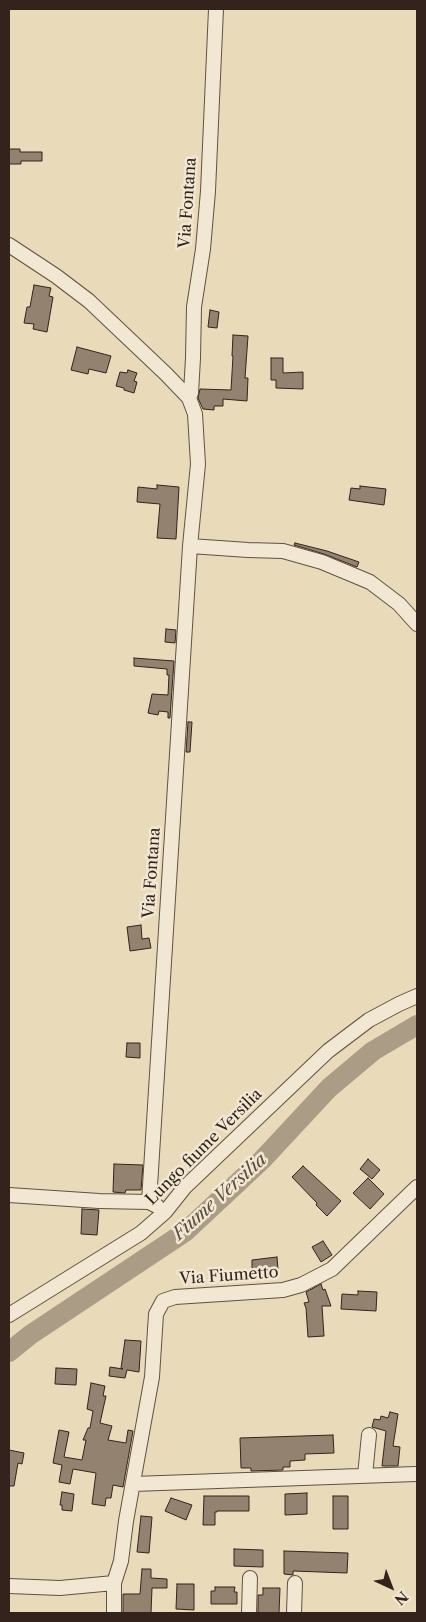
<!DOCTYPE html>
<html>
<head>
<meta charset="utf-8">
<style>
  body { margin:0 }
  #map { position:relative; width:426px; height:1622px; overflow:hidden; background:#e9daba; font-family:"Libre Caslon Text",serif }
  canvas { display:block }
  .frame { position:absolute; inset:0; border:10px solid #34231d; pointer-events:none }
  .north { position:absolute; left:366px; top:1562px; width:50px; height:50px; -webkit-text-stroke:4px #f1e7d2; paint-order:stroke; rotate:137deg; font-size:14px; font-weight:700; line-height:20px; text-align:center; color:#34231d }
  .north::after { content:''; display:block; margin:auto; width:18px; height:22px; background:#34231d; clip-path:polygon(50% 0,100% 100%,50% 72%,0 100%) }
</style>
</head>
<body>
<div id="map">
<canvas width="426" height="1622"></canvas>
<div class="frame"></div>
<div class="north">N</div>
</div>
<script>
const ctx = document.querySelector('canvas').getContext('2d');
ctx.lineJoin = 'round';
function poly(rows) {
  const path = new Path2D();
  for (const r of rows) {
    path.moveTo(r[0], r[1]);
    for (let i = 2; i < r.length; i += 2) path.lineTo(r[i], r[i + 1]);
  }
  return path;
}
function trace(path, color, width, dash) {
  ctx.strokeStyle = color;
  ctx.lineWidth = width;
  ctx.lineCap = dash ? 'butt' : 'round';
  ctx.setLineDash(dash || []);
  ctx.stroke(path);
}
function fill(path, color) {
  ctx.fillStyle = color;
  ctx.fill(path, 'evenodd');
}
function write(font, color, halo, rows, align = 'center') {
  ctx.font = font + ' "Libre Caslon Text",serif';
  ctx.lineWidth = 5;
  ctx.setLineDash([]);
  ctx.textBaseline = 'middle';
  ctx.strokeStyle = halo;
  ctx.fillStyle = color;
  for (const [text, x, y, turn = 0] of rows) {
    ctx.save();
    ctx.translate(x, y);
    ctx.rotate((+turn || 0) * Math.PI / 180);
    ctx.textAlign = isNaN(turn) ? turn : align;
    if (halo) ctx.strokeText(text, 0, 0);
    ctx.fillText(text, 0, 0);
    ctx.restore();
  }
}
const river = poly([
  [9,1352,30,1335,185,1232,262,1160,329,1088,373,1051,417,1025]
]);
const building = poly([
  [9,149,20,149,20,152,42,152,42,161,21,161,21,164,9,164,9,149],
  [34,285,51,288,49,296,53,297,47,332,33,329,34,324,24,323,27,307,30,307,34,285],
  [210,310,219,312,217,328,208,327,210,310],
  [233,335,248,336,245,378,248,378,247,401,223,399,223,406,214,406,214,410,203,409,198,398,200,389,231,390,233,356,232,356,233,335],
  [77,347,111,356,106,373,89,369,88,374,71,370,77,347],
  [271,358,283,358,283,373,303,372,303,389,276,388,276,380,271,380,271,358],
  [128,370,137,373,134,381,137,382,134,393,124,390,124,388,116,386,120,372,127,373,128,370],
  [157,485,179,487,176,539,157,538,160,504,137,502,138,487,157,489,157,485],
  [360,486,386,489,384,505,349,500,351,488,360,489,360,486],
  [295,543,327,551,359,562,357,567,324,554,294,545,295,543],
  [166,629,176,630,175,643,165,642,166,629],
  [134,658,174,661,170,718,168,718,168,712,159,711,158,715,148,713,152,694,168,695,169,675,167,675,167,669,134,666,134,658],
  [188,722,192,722,190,752,186,752,188,722],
  [141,925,142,939,149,938,151,948,130,951,127,927,141,925],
  [127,1043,140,1043,140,1058,126,1057,127,1043],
  [368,1159,380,1170,372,1179,360,1169,368,1159],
  [114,1164,143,1165,141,1190,126,1190,125,1193,113,1192,114,1164],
  [303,1166,341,1201,327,1216,316,1205,317,1203,292,1177,303,1166],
  [368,1178,384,1194,370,1209,353,1193,368,1178],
  [82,1209,99,1210,97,1235,81,1234,82,1209],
  [323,1241,332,1255,321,1262,312,1247,323,1241],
  [277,1257,278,1269,274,1270,275,1273,252,1276,252,1260,277,1257],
  [321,1284,323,1290,325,1289,331,1306,322,1306,324,1336,308,1337,306,1308,304,1303,309,1302,306,1292,321,1284],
  [358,1291,377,1292,376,1311,341,1309,342,1294,358,1295,358,1291],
  [125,1340,141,1341,139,1372,127,1370,125,1378,109,1376,110,1367,123,1369,121,1368,125,1340],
  [56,1368,77,1369,76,1385,55,1384,56,1368],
  [91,1383,105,1386,103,1396,106,1396,100,1423,112,1426,108,1440,126,1443,128,1430,133,1431,123,1487,113,1485,111,1498,106,1498,105,1506,92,1504,96,1473,73,1469,70,1484,59,1482,62,1465,53,1463,59,1430,69,1432,64,1457,82,1460,86,1440,83,1440,88,1428,90,1428,93,1411,87,1409,91,1383],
  [390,1412,398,1414,393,1446,400,1447,398,1466,382,1466,386,1431,372,1427,374,1419,380,1420,381,1416,388,1418,390,1412],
  [333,1435,334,1453,305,1454,305,1460,290,1461,290,1467,283,1467,283,1470,251,1471,251,1468,241,1468,240,1438,333,1435],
  [9,1450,24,1453,22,1464,18,1463,14,1486,9,1486,9,1450],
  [62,1492,74,1494,72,1511,62,1510,62,1505,60,1505,62,1492],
  [307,1493,307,1514,285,1515,285,1494,307,1493],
  [204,1496,249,1496,249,1511,217,1511,217,1512,215,1512,215,1525,203,1525,204,1496],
  [333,1496,348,1496,348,1529,333,1529,333,1496],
  [171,1498,192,1505,186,1520,165,1511,171,1498],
  [141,1516,152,1517,149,1553,137,1552,141,1516],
  [234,1549,263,1550,263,1567,234,1566,234,1549],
  [284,1551,348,1553,347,1573,293,1571,293,1575,284,1574,284,1551],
  [142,1569,151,1569,151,1578,167,1579,167,1588,152,1588,151,1613,123,1613,123,1594,140,1594,142,1569],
  [177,1584,194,1584,194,1610,176,1609,177,1584],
  [215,1587,235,1587,234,1592,237,1592,237,1604,211,1604,211,1591,215,1591,215,1587],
  [263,1588,280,1588,279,1613,258,1613,258,1595,263,1595,263,1588]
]);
const minor = poly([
  [9,245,56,276,89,301,166,374,189,398,195,414,198,464,190,546,248,550,283,551,322,562,370,582,399,604,417,624],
  [189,398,191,393,193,358,194,307,203,249,208,191,216,9],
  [9,1195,99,1201,149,1202,157,1206],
  [149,1202,190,546],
  [9,1315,141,1233,165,1212,185,1187,328,1051,369,1020,399,1004,417,996],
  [365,1475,369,1435],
  [133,1484,416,1474],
  [9,1586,60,1588,114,1583],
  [114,1613,114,1583,121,1561,126,1521,152,1377,156,1314,163,1301,175,1297,283,1290,301,1285,332,1269,417,1187],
  [249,1613,250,1578],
  [294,1613,295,1583]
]);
const streetNames = [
  ["Via Fontana",188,203,-86],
  ["Via Fontana",152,873,-86],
  ["Lungo fiume Versilia",204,1147,-45],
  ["Via Fiumetto",229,1276,-4]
];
const waterNames = [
  ["Fiume Versilia",220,1197,-42]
];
trace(river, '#ab9c85', 20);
fill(building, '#92826f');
trace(building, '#34231d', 1);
trace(minor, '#615144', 16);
trace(minor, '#f1e7d2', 14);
write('16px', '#34231d', '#f1e7d2', streetNames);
write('italic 18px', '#5e4d41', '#f1e7d2', waterNames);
</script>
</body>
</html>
